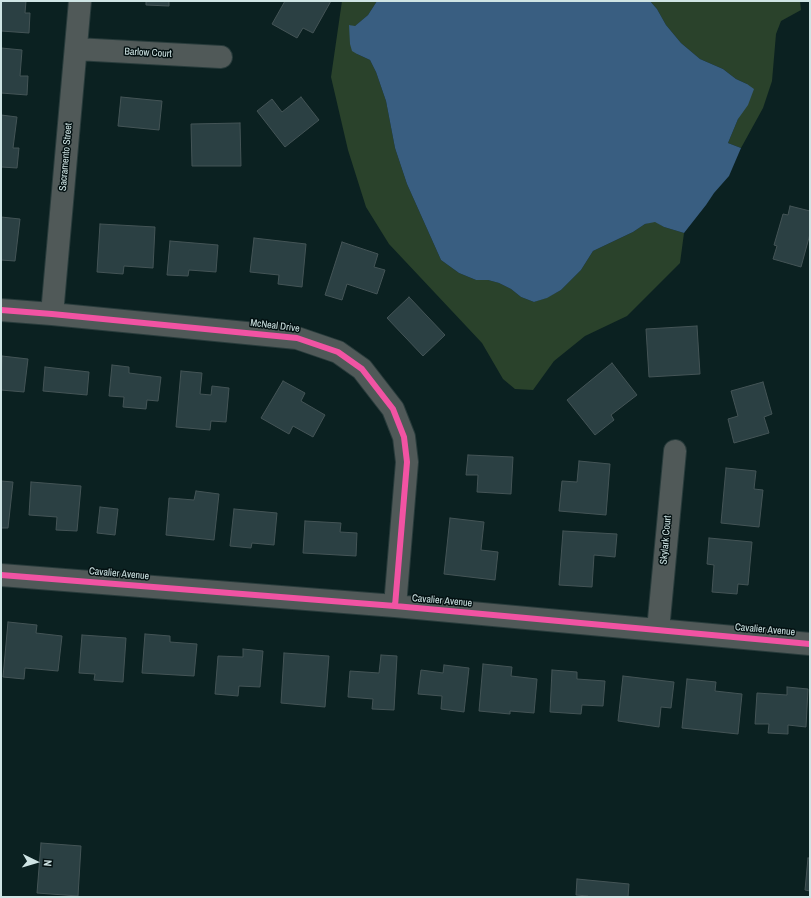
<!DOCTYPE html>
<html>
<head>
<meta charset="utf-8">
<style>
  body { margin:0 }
  #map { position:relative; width:811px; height:898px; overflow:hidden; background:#0b2121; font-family:"Archivo Narrow",sans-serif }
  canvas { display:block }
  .frame { position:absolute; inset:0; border:2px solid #cfe4e4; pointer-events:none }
  .north { position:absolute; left:16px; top:842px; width:40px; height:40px; -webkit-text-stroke:3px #031011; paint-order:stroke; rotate:95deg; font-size:11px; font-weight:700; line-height:16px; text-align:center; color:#cfe4e4 }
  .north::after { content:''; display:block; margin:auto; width:14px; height:18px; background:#cfe4e4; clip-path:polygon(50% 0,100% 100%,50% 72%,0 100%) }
</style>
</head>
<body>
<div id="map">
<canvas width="811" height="898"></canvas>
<div class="frame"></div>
<div class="north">N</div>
</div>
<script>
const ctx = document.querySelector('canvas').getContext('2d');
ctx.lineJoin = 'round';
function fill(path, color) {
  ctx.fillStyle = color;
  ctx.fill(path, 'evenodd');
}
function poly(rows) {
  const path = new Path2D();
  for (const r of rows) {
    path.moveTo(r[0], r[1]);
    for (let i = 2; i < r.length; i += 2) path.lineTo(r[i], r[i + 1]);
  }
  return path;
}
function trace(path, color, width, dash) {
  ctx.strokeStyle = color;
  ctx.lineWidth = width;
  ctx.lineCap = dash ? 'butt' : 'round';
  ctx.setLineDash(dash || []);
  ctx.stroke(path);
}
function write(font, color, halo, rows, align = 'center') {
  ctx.font = font + ' "Archivo Narrow",sans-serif';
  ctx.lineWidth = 3;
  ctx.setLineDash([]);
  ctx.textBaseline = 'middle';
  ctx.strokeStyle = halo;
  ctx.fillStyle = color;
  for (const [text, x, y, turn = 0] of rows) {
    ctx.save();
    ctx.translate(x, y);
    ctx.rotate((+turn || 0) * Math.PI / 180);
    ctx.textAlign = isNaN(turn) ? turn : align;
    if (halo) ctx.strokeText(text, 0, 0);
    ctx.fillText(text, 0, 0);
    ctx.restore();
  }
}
const green = poly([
  [342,1,377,1,368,15,354,27,349,25,357,54,370,60,376,72,386,101,395,148,407,184,441,260,459,273,476,280,488,280,499,283,511,289,521,297,534,302,546,298,561,290,581,270,593,251,633,232,645,224,655,221,664,227,684,233,680,263,627,316,585,336,554,361,533,390,515,389,503,379,482,343,389,244,366,207,348,150,331,77],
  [650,1,800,1,801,10,781,21,776,34,772,81,763,108,741,148,728,143,738,119,747,84,736,79,723,69,700,59,681,43,666,25,657,9]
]);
const water = poly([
  [377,1,650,1,657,9,666,25,681,43,700,59,723,69,736,79,747,84,754,89,748,105,738,119,728,143,741,148,729,176,714,193,706,205,684,233,664,227,655,222,645,224,633,232,593,251,581,270,561,290,547,298,534,302,521,297,511,289,499,283,488,280,476,280,459,273,441,260,407,184,395,148,386,101,376,72,370,60,357,54,352,51,350,44,349,25,355,26,368,15]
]);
const building = poly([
  [1,1,26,1,25,13,30,13,29,33,1,31,1,1],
  [146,1,169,1,169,6,146,5,146,1],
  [285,1,331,1,313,33,303,28,297,38,272,24,285,1],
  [1,48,22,50,20,76,28,76,27,95,1,93,1,48],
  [121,97,162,101,159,130,118,126,121,97],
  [301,97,319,120,285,147,257,111,272,99,282,112,301,97],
  [1,115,17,117,13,148,19,148,17,168,1,167,1,115],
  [240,123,241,166,192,166,191,124,240,123],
  [790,206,810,211,810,234,801,267,773,259,777,246,774,245,783,214,788,215,790,206],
  [1,217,20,219,15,261,1,260,1,217],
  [100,224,155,227,153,268,124,266,123,274,97,272,100,224],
  [254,238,306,244,302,287,278,284,279,275,250,272,254,238],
  [170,241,218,245,216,272,189,270,188,276,167,275,170,241],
  [342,242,378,254,374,267,385,270,377,294,347,284,342,300,325,295,342,242],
  [409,297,445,335,423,356,387,318,409,297],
  [697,326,700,374,649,377,646,329,697,326],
  [2,356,28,359,24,392,1,390,2,356],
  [612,363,637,395,611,415,614,420,595,435,567,400,612,363],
  [112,365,129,367,129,373,161,377,158,401,147,400,146,409,123,407,124,397,109,396,112,365],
  [45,367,89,372,87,395,43,391,45,367],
  [181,371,202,373,200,394,211,395,212,386,229,388,226,422,211,421,210,430,176,427,181,371],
  [283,381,305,393,301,401,325,415,313,437,293,426,289,434,261,418,283,381],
  [763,382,772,414,764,417,769,433,734,443,728,419,738,416,731,391,763,382],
  [468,455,513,457,511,494,477,492,478,475,466,475,468,455],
  [579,461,610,464,606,515,559,511,562,481,577,482,579,461],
  [726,468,756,471,754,489,763,490,759,527,721,523,726,468],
  [1,481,13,482,8,528,1,528,1,481],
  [31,482,81,486,77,531,56,530,57,517,29,515,31,482],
  [196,491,219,494,214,540,166,535,169,498,194,500,196,491],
  [100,507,118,509,115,535,97,533,100,507],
  [234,509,277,513,274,545,252,543,251,548,230,546,234,509],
  [450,518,484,522,481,550,498,552,495,580,444,574,450,518],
  [305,521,341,523,340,532,357,533,356,556,303,553,305,521],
  [563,531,617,534,615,557,594,555,592,587,559,585,563,531],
  [709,538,752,542,748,585,738,584,737,594,712,592,714,565,707,564,709,538],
  [8,622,37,625,36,633,62,636,58,671,25,668,24,679,3,677,8,622],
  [145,634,170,636,170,642,197,644,194,676,142,673,145,634],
  [82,635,126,638,123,682,94,680,95,674,79,673,82,635],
  [243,649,263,651,260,687,239,686,238,696,215,694,218,656,243,657,243,649],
  [284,653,329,656,325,707,281,703,284,653],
  [381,655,397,656,394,710,372,709,373,699,348,697,350,671,379,673,381,655],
  [483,664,512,667,511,676,537,679,534,713,510,711,510,714,479,711,483,664],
  [444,665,469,668,464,712,441,709,442,696,418,694,421,670,443,673,444,665],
  [552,670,577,672,577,679,605,681,603,706,582,705,581,714,550,712,552,670],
  [623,676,674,682,671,708,661,707,659,727,618,721,623,676],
  [687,679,716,682,715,691,742,694,738,734,682,728,687,679],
  [787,687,808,689,806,727,788,725,788,734,768,733,769,724,755,724,757,693,787,695,787,687],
  [41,843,81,846,78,896,37,893,41,843],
  [808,858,810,858,810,891,805,890,808,858],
  [577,879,629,884,628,897,588,897,588,896,576,895,577,879]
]);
const minor = poly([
  [76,49,221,57],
  [1,310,52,314,297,338,338,352,362,369,393,409,404,437,407,462,395,606],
  [52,314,80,1],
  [1,575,395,606,810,644],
  [658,630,675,451]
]);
const cycleway = poly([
  [1,310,52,314,297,338,338,352,362,369,393,409,404,437,407,462,395,606],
  [1,575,395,606,810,644]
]);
const streetNames = [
  ["Barlow Court",148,53,3],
  ["Sacramento Street",66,157,-85],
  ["McNeal Drive",275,326,7],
  ["Skylark Court",666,540,-85],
  ["Cavalier Avenue",119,574,5],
  ["Cavalier Avenue",442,601,5],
  ["Cavalier Avenue",765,630,5]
];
fill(green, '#2a422b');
fill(water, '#395e81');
fill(building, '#2b4043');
trace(building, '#445456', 1);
trace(minor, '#283b3b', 24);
trace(minor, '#505958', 22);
trace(cycleway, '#f153a3', 6);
write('10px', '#cfe4e4', '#031011', streetNames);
</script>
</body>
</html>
